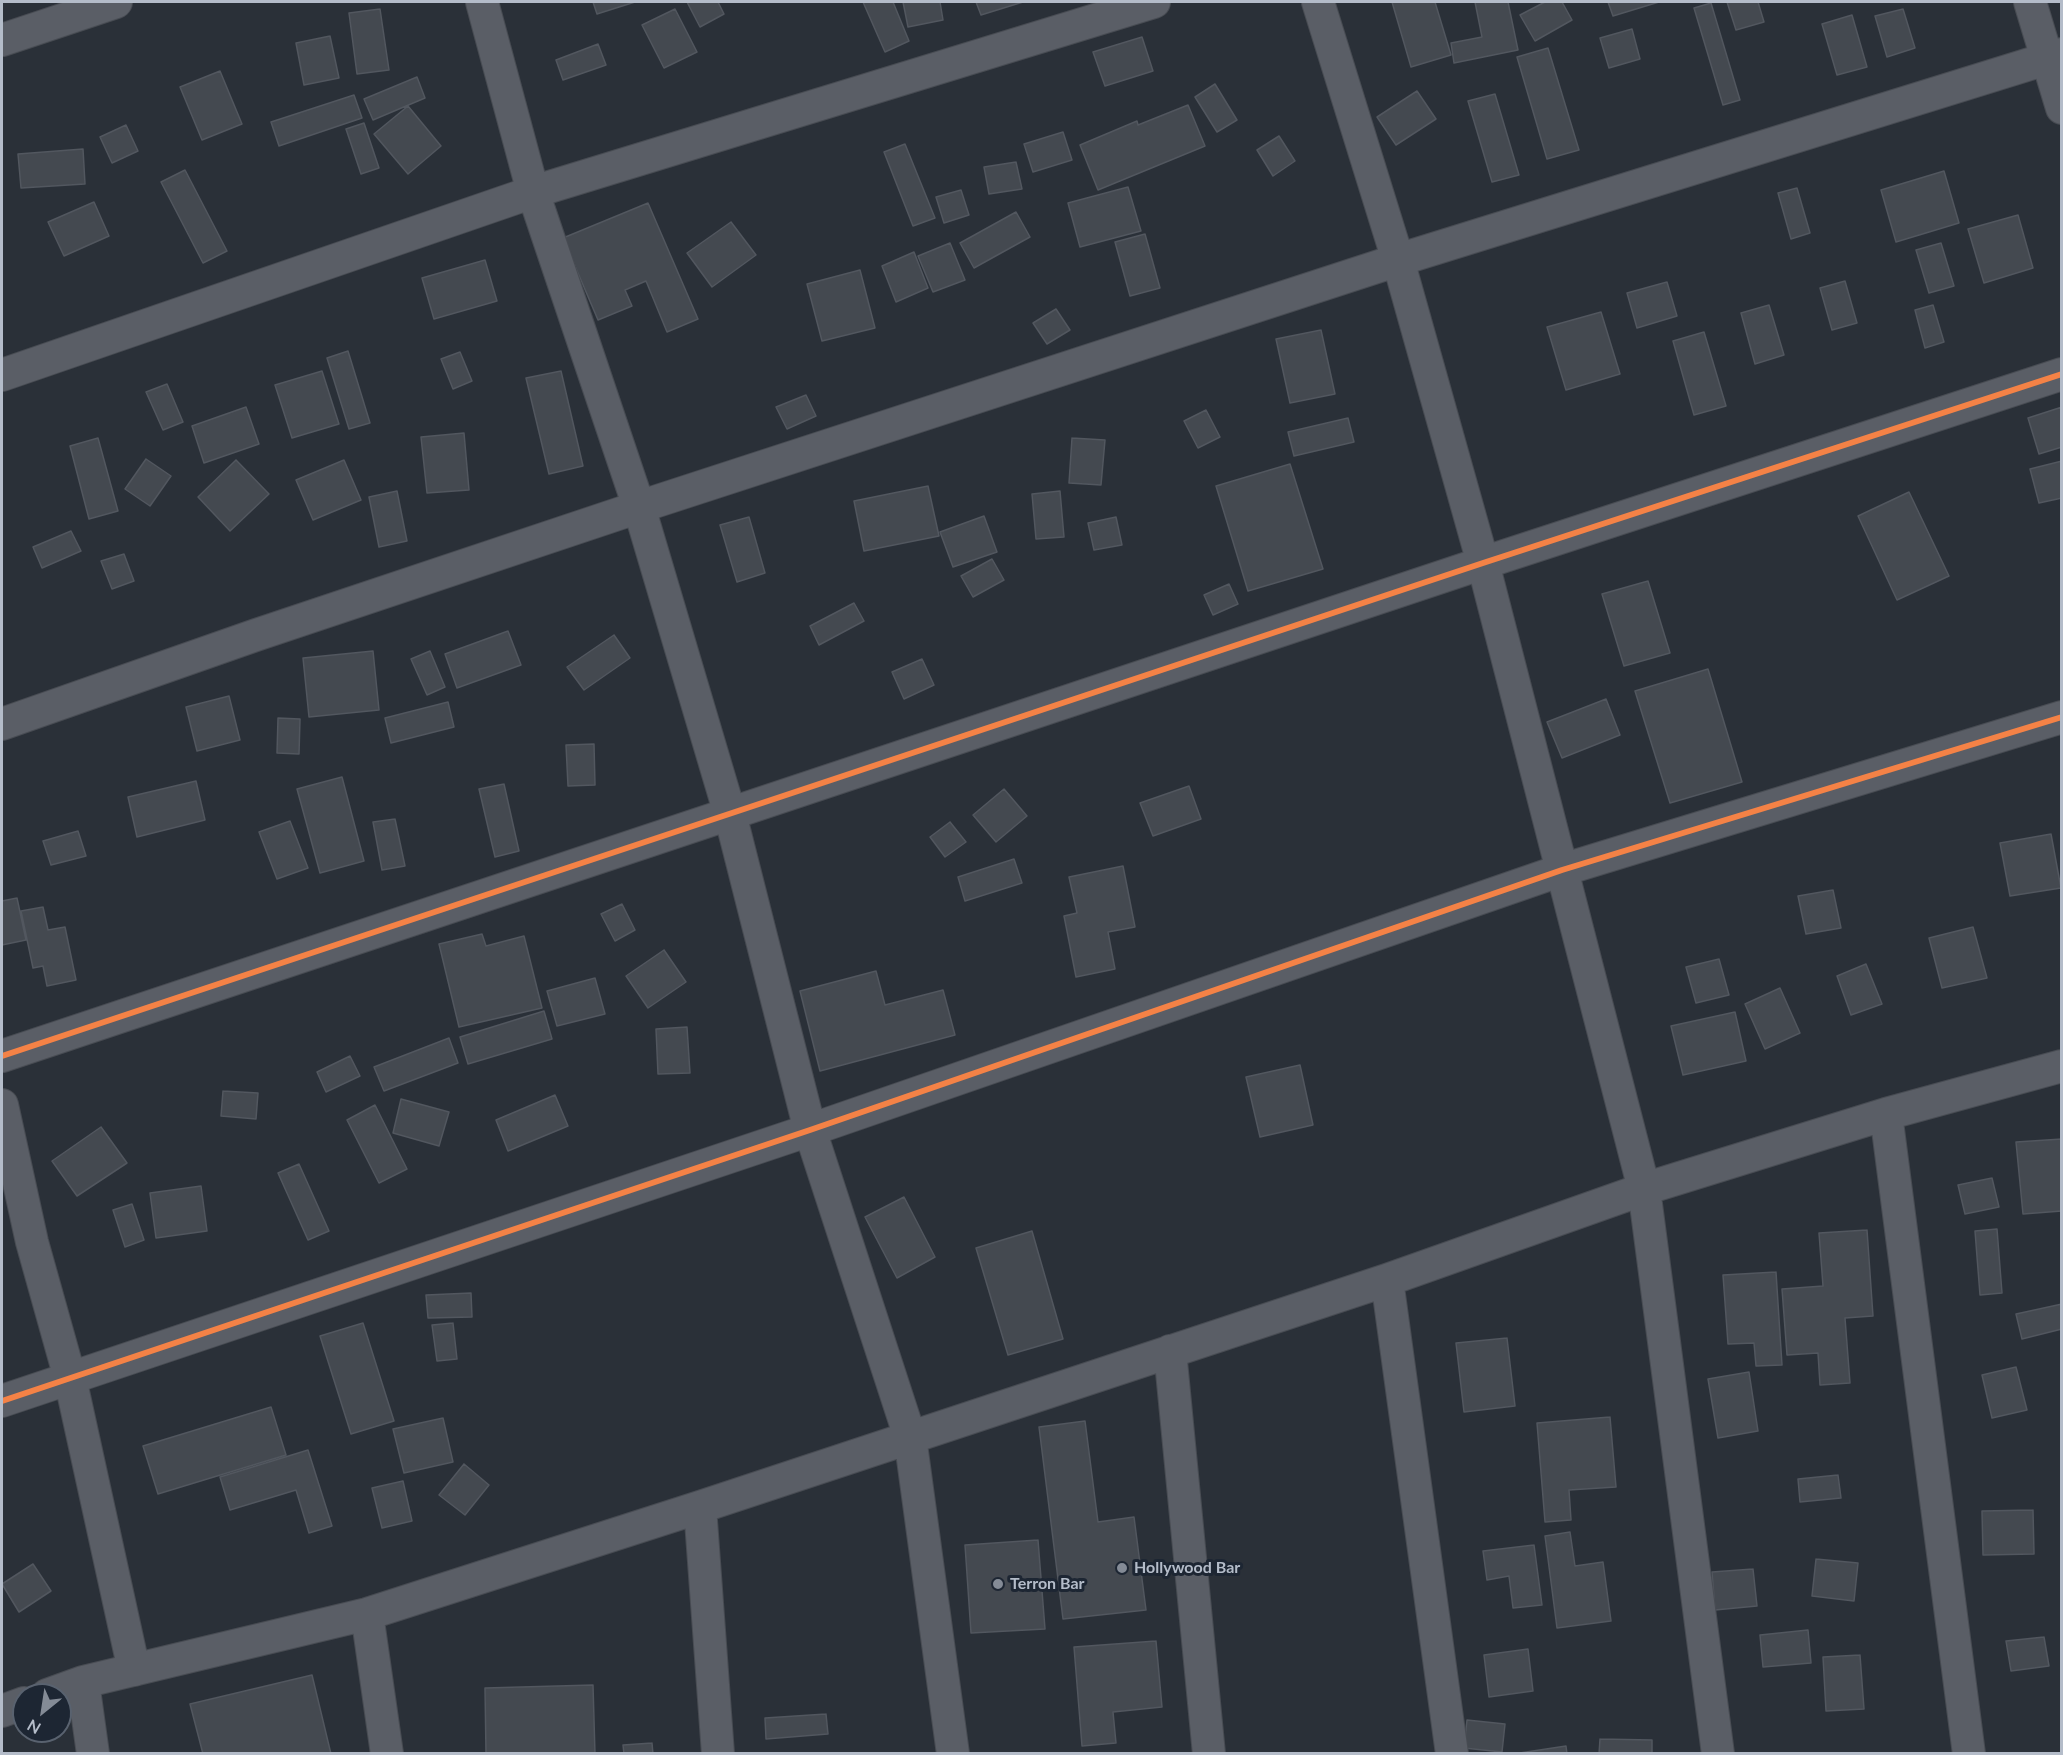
<!DOCTYPE html>
<html>
<head>
<meta charset="utf-8">
<style>
  body { margin:0 }
  #map { position:relative; width:2063px; height:1755px; overflow:hidden; background:#2a3038; font-family:Lato,sans-serif }
  canvas { display:block }
  .frame { position:absolute; inset:0; border:3px solid #b4bcc9; pointer-events:none }
  .north { position:absolute; left:12px; top:1683px; width:60px; height:60px; box-sizing:border-box; background:#1d2633; border:2px solid #59626f; border-radius:50%; rotate:210deg; font-size:16px; font-weight:700; line-height:24px; text-align:center; color:#b4bcc9 }
  .north::after { content:''; display:block; margin:auto; width:21px; height:27px; background:#848b96; clip-path:polygon(50% 0,100% 100%,50% 72%,0 100%) }
</style>
</head>
<body>
<div id="map">
<canvas width="2063" height="1755"></canvas>
<div class="frame"></div>
<div class="north">N</div>
</div>
<script>
const ctx = document.querySelector('canvas').getContext('2d');
ctx.lineJoin = 'round';
function fill(path, color) {
  ctx.fillStyle = color;
  ctx.fill(path, 'evenodd');
}
function poly(rows) {
  const path = new Path2D();
  for (const r of rows) {
    path.moveTo(r[0], r[1]);
    for (let i = 2; i < r.length; i += 2) path.lineTo(r[i], r[i + 1]);
  }
  return path;
}
function trace(path, color, width, dash) {
  ctx.strokeStyle = color;
  ctx.lineWidth = width;
  ctx.lineCap = dash ? 'butt' : 'round';
  ctx.setLineDash(dash || []);
  ctx.stroke(path);
}
function write(font, color, halo, rows, align = 'center') {
  ctx.font = font + ' Lato,sans-serif';
  ctx.lineWidth = 6;
  ctx.setLineDash([]);
  ctx.textBaseline = 'middle';
  ctx.strokeStyle = halo;
  ctx.fillStyle = color;
  for (const [text, x, y, turn = 0] of rows) {
    ctx.save();
    ctx.translate(x, y);
    ctx.rotate((+turn || 0) * Math.PI / 180);
    ctx.textAlign = isNaN(turn) ? turn : align;
    if (halo) ctx.strokeText(text, 0, 0);
    ctx.fillText(text, 0, 0);
    ctx.restore();
  }
}
const building = poly([
  [593,2,635,2,597,14,593,2],
  [687,2,718,2,724,14,700,27,687,2],
  [863,2,893,2,909,41,885,52,863,2],
  [903,2,940,2,943,20,908,27,903,2],
  [976,2,1023,2,981,15,976,2],
  [1392,2,1435,2,1451,55,1411,67,1392,2],
  [1475,2,1508,2,1518,50,1454,63,1451,43,1482,37,1475,2],
  [1545,2,1562,2,1572,20,1535,41,1520,15,1545,2],
  [1608,2,1659,2,1613,16,1608,2],
  [1727,2,1758,2,1764,22,1736,30,1727,2],
  [1711,3,1740,100,1723,105,1694,8,1711,3],
  [380,9,389,70,357,74,349,13,380,9],
  [675,9,697,52,664,68,642,25,675,9],
  [1903,9,1915,48,1887,57,1875,16,1903,9],
  [1852,15,1867,67,1837,75,1822,24,1852,15],
  [1632,29,1640,59,1609,68,1600,38,1632,29],
  [330,36,339,78,304,85,296,43,330,36],
  [1142,37,1153,71,1105,86,1093,52,1142,37],
  [598,44,606,65,563,80,556,60,598,44],
  [1548,48,1579,150,1547,159,1517,57,1548,48],
  [220,71,242,124,202,140,180,87,220,71],
  [417,77,425,98,373,120,364,99,417,77],
  [1215,84,1237,120,1217,132,1195,97,1215,84],
  [1417,91,1436,119,1396,145,1377,117,1417,91],
  [1495,94,1519,175,1492,182,1468,101,1495,94],
  [354,95,362,118,279,146,271,122,354,95],
  [1188,105,1205,146,1098,190,1080,145,1137,121,1138,125,1188,105],
  [408,106,441,146,408,174,374,134,408,106],
  [364,123,379,168,361,174,346,129,364,123],
  [126,125,138,151,112,163,100,137,126,125],
  [1063,132,1072,160,1033,172,1024,144,1063,132],
  [1279,136,1295,161,1273,176,1257,150,1279,136],
  [905,144,935,218,913,226,884,152,905,144],
  [83,149,85,184,21,188,18,154,83,149],
  [1016,162,1022,189,989,194,984,167,1016,162],
  [185,170,227,251,203,263,161,182,185,170],
  [1944,171,1959,223,1896,242,1881,190,1944,171],
  [1128,187,1141,231,1080,247,1068,203,1128,187],
  [1797,188,1810,233,1791,239,1778,193,1797,188],
  [961,190,969,215,944,223,936,197,961,190],
  [94,202,109,236,64,256,48,222,94,202],
  [648,203,698,319,667,332,646,281,625,290,632,306,598,320,563,238,648,203],
  [1016,212,1030,237,974,268,960,243,1016,212],
  [2018,215,2033,268,1984,283,1968,229,2018,215],
  [731,222,756,255,712,287,687,253,731,222],
  [1145,234,1160,288,1130,296,1115,242,1145,234],
  [950,243,965,280,933,292,918,256,950,243],
  [1941,243,1954,286,1929,293,1916,250,1941,243],
  [914,252,928,288,896,302,882,266,914,252],
  [485,260,497,301,434,319,422,278,485,260],
  [860,270,875,328,822,341,807,284,860,270],
  [1845,281,1857,323,1832,330,1820,288,1845,281],
  [1667,282,1677,316,1637,328,1627,293,1667,282],
  [1769,305,1784,355,1755,364,1741,313,1769,305],
  [1933,305,1944,342,1925,348,1915,310,1933,305],
  [1056,309,1070,330,1047,344,1033,323,1056,309],
  [1601,312,1620,374,1566,390,1547,327,1601,312],
  [1321,330,1335,394,1290,403,1276,339,1321,330],
  [1704,332,1726,406,1694,415,1673,341,1704,332],
  [348,351,370,423,349,429,327,358,348,351],
  [460,352,472,381,453,389,441,359,460,352],
  [322,371,339,424,292,438,275,385,322,371],
  [561,371,583,466,549,474,526,378,561,371],
  [167,384,183,422,163,430,146,392,167,384],
  [806,395,816,416,787,429,776,407,806,395],
  [246,407,259,444,204,463,192,426,246,407],
  [2062,407,2062,447,2039,454,2028,418,2062,407],
  [1206,410,1220,437,1198,448,1184,421,1206,410],
  [1348,418,1354,442,1294,456,1288,432,1348,418],
  [464,433,469,490,427,493,421,437,464,433],
  [98,438,118,511,89,519,70,446,98,438],
  [1072,438,1105,440,1101,485,1069,483,1072,438],
  [146,459,171,476,150,506,125,489,146,459],
  [236,460,269,494,230,531,198,497,236,460],
  [344,460,361,500,313,520,296,480,344,460],
  [2062,461,2062,498,2039,503,2030,469,2062,461],
  [1290,464,1323,569,1248,591,1216,486,1290,464],
  [928,486,939,536,864,551,854,501,928,486],
  [397,491,407,541,379,547,369,497,397,491],
  [1060,491,1064,537,1036,539,1032,494,1060,491],
  [1909,492,1949,576,1897,600,1858,516,1909,492],
  [984,516,997,552,953,567,940,532,984,516],
  [749,517,765,573,737,582,720,525,749,517],
  [1116,517,1122,545,1094,550,1088,523,1116,517],
  [71,531,81,551,42,568,33,547,71,531],
  [124,554,134,581,112,589,101,561,124,554],
  [992,559,1004,580,973,597,961,576,992,559],
  [1648,581,1670,653,1624,666,1602,594,1648,581],
  [1229,584,1238,604,1213,615,1204,595,1229,584],
  [854,603,864,621,819,645,810,626,854,603],
  [508,631,521,665,457,688,445,654,508,631],
  [614,635,630,658,584,690,567,667,614,635],
  [373,651,379,710,309,717,303,658,373,651],
  [430,651,445,687,427,695,411,659,430,651],
  [922,659,934,685,904,699,892,672,922,659],
  [1708,669,1742,782,1670,803,1635,691,1708,669],
  [229,696,240,740,197,751,186,707,229,696],
  [1606,699,1620,735,1562,758,1547,722,1606,699],
  [448,702,454,727,391,743,385,718,448,702],
  [278,718,300,719,299,754,277,753,278,718],
  [594,744,595,785,568,786,566,745,594,744],
  [342,777,364,861,320,873,297,789,342,777],
  [196,781,205,820,137,837,128,797,196,781],
  [504,784,519,851,495,857,479,789,504,784],
  [1189,786,1201,819,1153,836,1140,803,1189,786],
  [1004,789,1027,816,996,842,973,815,1004,789],
  [395,819,405,866,382,870,373,822,395,819],
  [290,821,308,868,277,879,259,832,290,821],
  [950,822,966,842,945,857,930,837,950,822],
  [78,831,86,856,51,865,43,841,78,831],
  [2051,834,2061,888,2010,896,2000,843,2051,834],
  [1014,859,1022,883,965,901,958,877,1014,859],
  [1123,866,1135,927,1108,932,1115,969,1076,977,1064,916,1077,913,1069,877,1123,866],
  [1833,890,1841,928,1806,934,1798,896,1833,890],
  [17,898,26,940,2,945,2,901,17,898],
  [622,904,635,930,615,941,601,914,622,904],
  [43,907,48,930,65,927,76,980,47,986,43,966,33,968,21,911,43,907],
  [1973,927,1987,978,1942,988,1929,938,1973,927],
  [482,934,486,946,524,936,542,1008,459,1027,439,944,482,934],
  [664,950,686,982,648,1008,626,976,664,950],
  [1719,959,1729,995,1696,1003,1686,967,1719,959],
  [1866,964,1882,1004,1851,1015,1837,976,1866,964],
  [876,971,885,1005,943,990,955,1035,820,1071,800,991,876,971],
  [595,978,605,1014,557,1026,547,991,595,978],
  [1780,988,1800,1033,1765,1049,1745,1004,1780,988],
  [544,1011,552,1039,468,1064,460,1037,544,1011],
  [1735,1012,1746,1061,1683,1075,1671,1026,1735,1012],
  [687,1027,690,1073,658,1074,656,1029,687,1027],
  [449,1038,458,1063,384,1091,374,1067,449,1038],
  [350,1056,360,1076,326,1092,317,1072,350,1056],
  [1300,1065,1313,1125,1260,1137,1246,1077,1300,1065],
  [223,1091,258,1093,256,1119,221,1116,223,1091],
  [555,1095,568,1126,508,1151,496,1120,555,1095],
  [401,1099,449,1112,439,1146,393,1133,401,1099],
  [375,1105,407,1169,379,1183,347,1120,375,1105],
  [101,1127,127,1163,77,1196,52,1161,101,1127],
  [2062,1139,2062,1211,2023,1214,2016,1142,2062,1139],
  [299,1164,329,1231,308,1240,278,1173,299,1164],
  [1992,1178,1999,1207,1965,1214,1958,1185,1992,1178],
  [201,1186,207,1231,156,1238,150,1193,201,1186],
  [904,1197,935,1257,897,1278,865,1217,904,1197],
  [132,1204,144,1240,125,1247,113,1210,132,1204],
  [1997,1229,2002,1293,1980,1295,1975,1231,1997,1229],
  [1867,1230,1873,1316,1845,1318,1850,1383,1820,1385,1818,1353,1787,1355,1782,1289,1823,1286,1819,1233,1867,1230],
  [1032,1231,1063,1339,1008,1355,976,1248,1032,1231],
  [1776,1272,1782,1365,1756,1366,1754,1343,1728,1344,1723,1275,1776,1272],
  [471,1293,472,1317,428,1318,426,1295,471,1293],
  [2062,1304,2062,1329,2022,1339,2016,1314,2062,1304],
  [363,1323,394,1421,351,1434,320,1336,363,1323],
  [453,1323,457,1359,437,1361,432,1325,453,1323],
  [1507,1338,1515,1406,1464,1412,1456,1343,1507,1338],
  [2016,1367,2027,1410,1992,1418,1982,1375,2016,1367],
  [1749,1372,1758,1431,1718,1438,1708,1379,1749,1372],
  [271,1407,286,1455,158,1494,143,1446,271,1407],
  [1610,1417,1616,1487,1569,1490,1571,1520,1545,1522,1537,1423,1610,1417],
  [443,1418,453,1462,404,1473,393,1429,443,1418],
  [1085,1421,1098,1522,1134,1517,1146,1610,1063,1619,1039,1427,1085,1421],
  [308,1450,332,1526,309,1533,296,1490,230,1510,220,1477,308,1450],
  [464,1464,489,1485,465,1515,439,1495,464,1464],
  [1838,1475,1841,1498,1800,1502,1798,1479,1838,1475],
  [403,1481,412,1521,382,1528,372,1488,403,1481],
  [2033,1510,2034,1554,1983,1555,1982,1511,2033,1510],
  [1570,1532,1575,1566,1603,1562,1611,1621,1557,1628,1545,1536,1570,1532],
  [1038,1540,1045,1629,971,1633,965,1545,1038,1540],
  [1534,1545,1542,1605,1513,1608,1509,1576,1487,1580,1483,1551,1534,1545],
  [1816,1559,1858,1563,1854,1601,1812,1596,1816,1559],
  [33,1564,51,1591,19,1612,2,1584,33,1564],
  [1753,1569,1757,1606,1715,1610,1712,1572,1753,1569],
  [1808,1630,1811,1663,1763,1667,1760,1635,1808,1630],
  [2044,1637,2049,1666,2011,1671,2006,1641,2044,1637],
  [1156,1641,1162,1707,1113,1712,1116,1743,1082,1746,1074,1647,1156,1641],
  [1528,1649,1533,1691,1489,1697,1484,1655,1528,1649],
  [1860,1655,1864,1709,1826,1711,1823,1657,1860,1655],
  [312,1675,331,1754,203,1754,190,1704,312,1675],
  [593,1685,595,1754,486,1754,485,1688,593,1685],
  [826,1714,828,1734,766,1739,765,1718,826,1714],
  [1467,1720,1505,1724,1502,1752,1464,1748,1467,1720],
  [1600,1739,1652,1740,1652,1754,1599,1754,1600,1739],
  [652,1743,653,1754,624,1754,623,1745,652,1743],
  [1566,1746,1567,1754,1513,1754,1566,1746]
]);
const street = poly([
  [482,2,533,192,639,507,730,814,810,1130,910,1437,953,1754],
  [1318,2,1398,260,1483,563,1644,1189,1718,1754],
  [2030,2,2062,108],
  [2,40,116,2],
  [2,375,533,192,1154,2],
  [2,724,256,635,639,507,1398,260,2062,54],
  [2,1056,1483,563,2062,374],
  [2,1105,32,1242,70,1378,134,1670],
  [1886,1114,1969,1754],
  [1387,1280,1452,1754],
  [1170,1351,1209,1754],
  [2,1401,810,1130,1562,870,2062,717],
  [700,1507,718,1754],
  [367,1614,387,1754],
  [83,1682,93,1754],
  [47,1695,83,1682,367,1614,700,1507,1387,1280,1644,1189,1886,1114,2062,1066],
  [2,1711,24,1703]
]);
const cycleway = poly([
  [2,1056,1483,563,2062,374],
  [2,1401,810,1130,1562,870,2062,717]
]);
const markers = [
  [1122,1568,6,"#848b96"],
  [998,1584,6,"#848b96"]
];
const poiNames = [
  ["Hollywood Bar",1134,1568],
  ["Terron Bar",1010,1584]
];
fill(building, '#444950');
trace(building, '#52575f', 1.5);
trace(street, '#484c53', 34);
trace(street, '#5a5e66', 32);
trace(cycleway, '#f48246', 6);
for (const [x, y, r, color] of markers) {
  const dot = new Path2D();
  dot.arc(x, y, r, 0, 2 * Math.PI);
  ctx.fillStyle = color;
  ctx.fill(dot);
  trace(dot, '#1d2633', 2);
}
write('bold 16px', '#b4bcc9', '#1d2633', poiNames, 'left');
</script>
</body>
</html>
